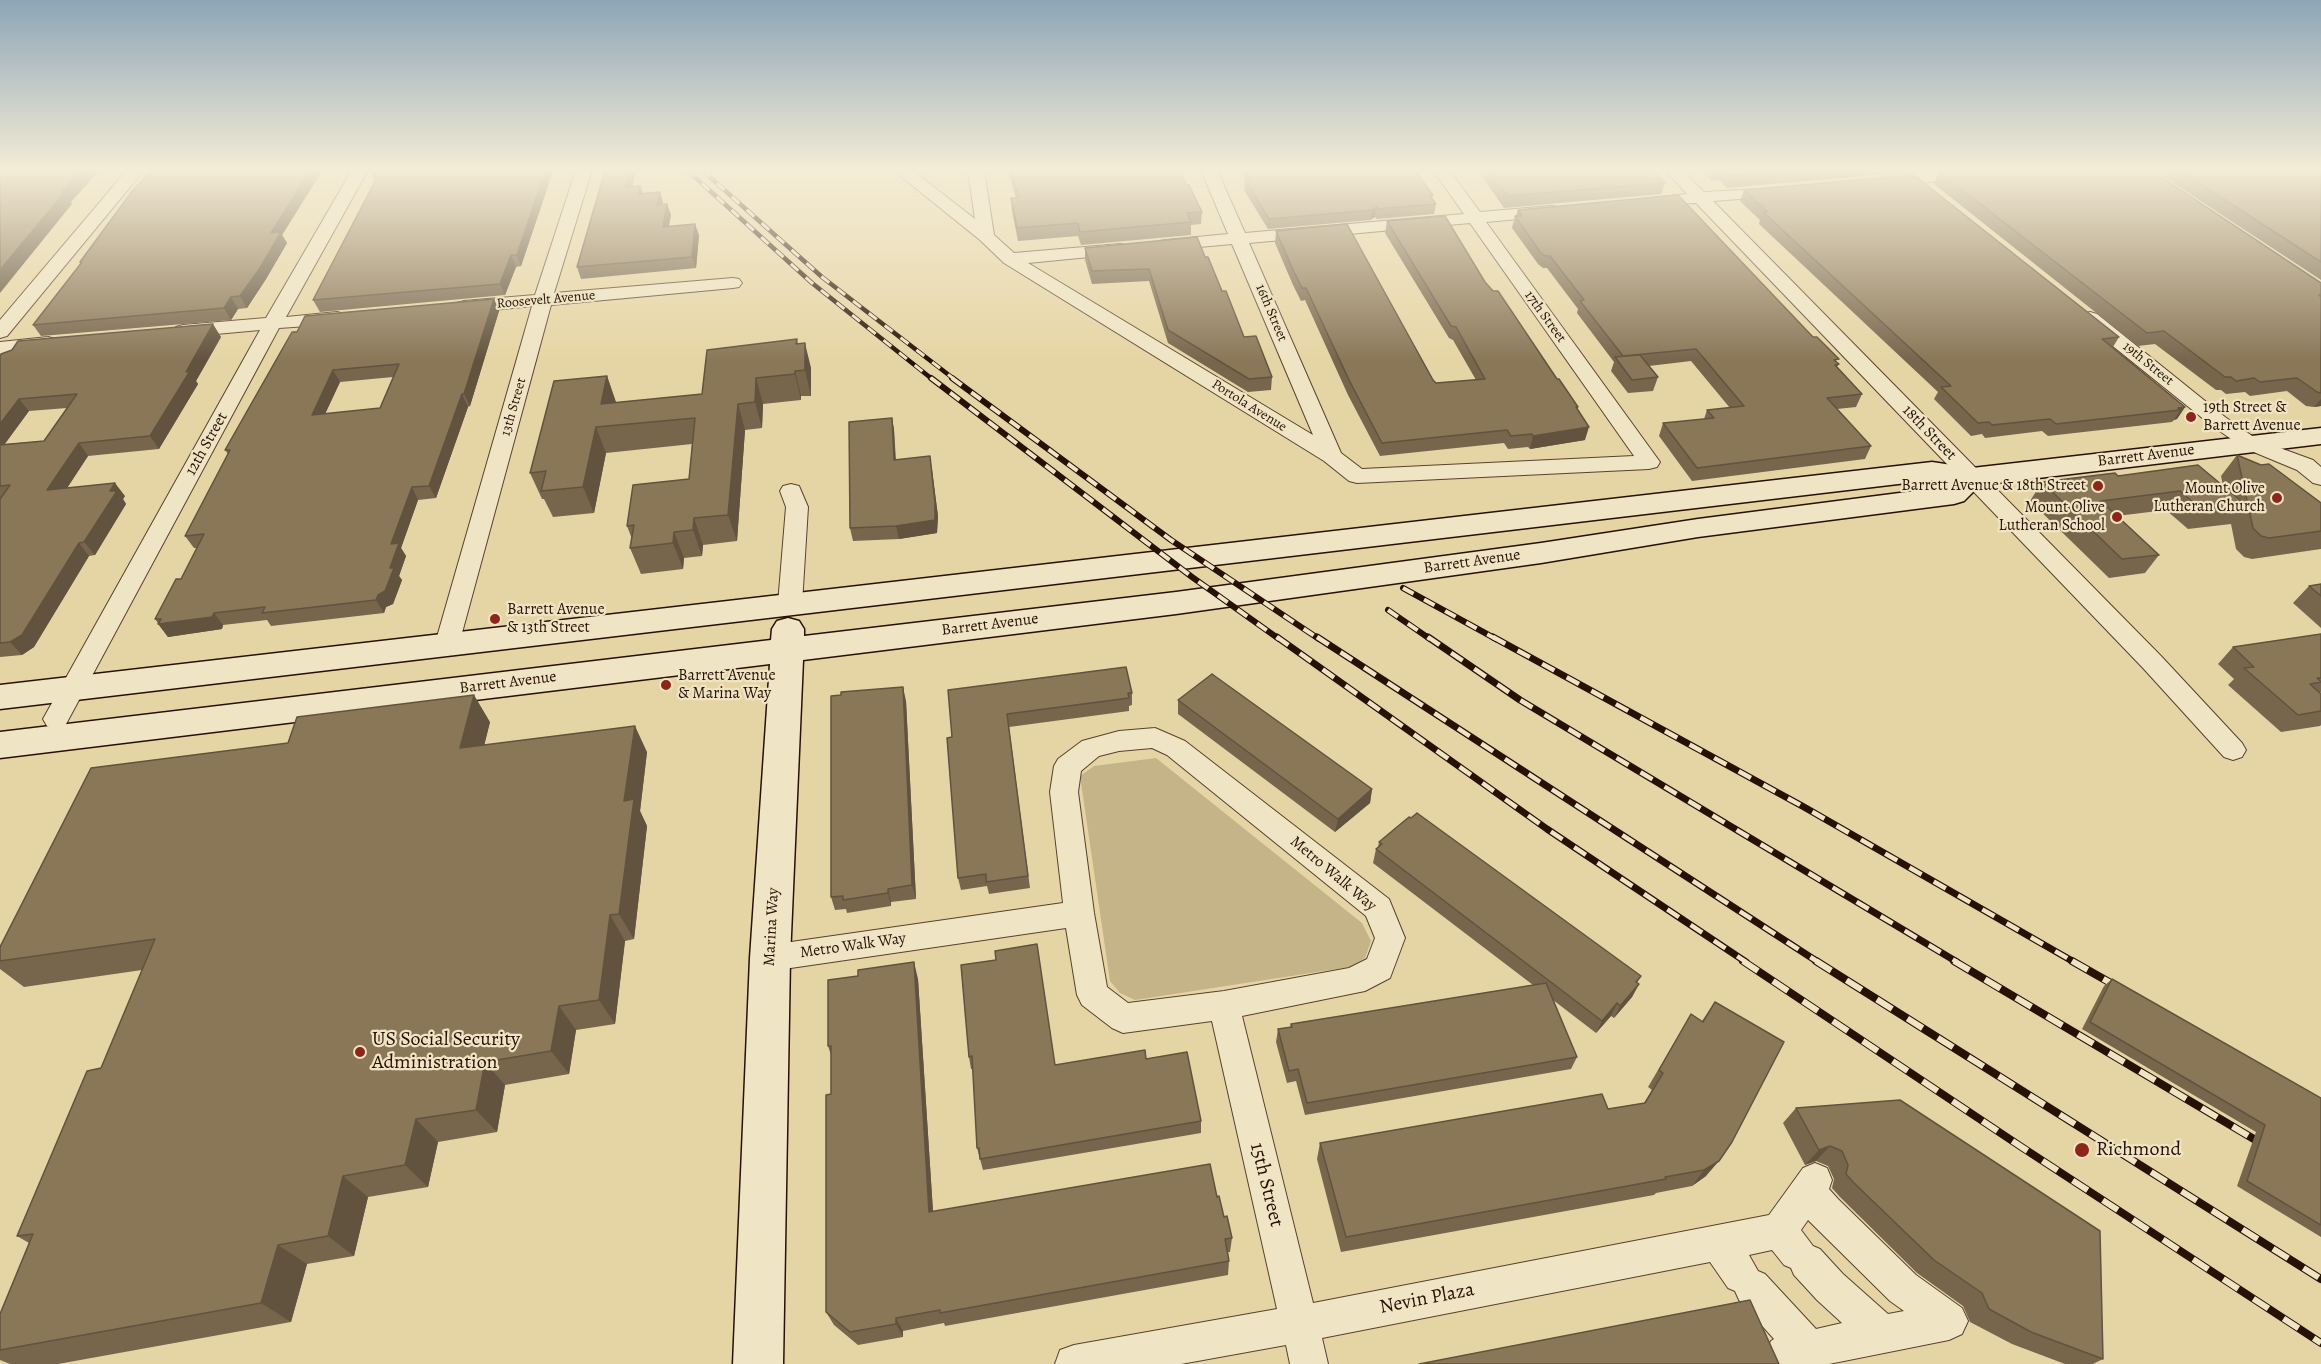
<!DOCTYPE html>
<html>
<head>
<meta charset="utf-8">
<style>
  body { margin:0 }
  canvas { display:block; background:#e6d5a4 }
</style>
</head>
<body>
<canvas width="2321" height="1364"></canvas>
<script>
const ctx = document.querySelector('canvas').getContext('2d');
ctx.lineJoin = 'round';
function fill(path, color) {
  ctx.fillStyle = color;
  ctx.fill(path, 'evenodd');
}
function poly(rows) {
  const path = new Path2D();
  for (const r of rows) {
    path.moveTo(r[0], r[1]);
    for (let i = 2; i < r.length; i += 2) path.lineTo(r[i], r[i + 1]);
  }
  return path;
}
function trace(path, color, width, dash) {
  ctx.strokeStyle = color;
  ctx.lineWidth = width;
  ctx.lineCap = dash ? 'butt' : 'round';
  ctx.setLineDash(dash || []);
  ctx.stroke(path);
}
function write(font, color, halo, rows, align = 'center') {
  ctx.font = font + ' Alegreya,serif';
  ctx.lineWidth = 4.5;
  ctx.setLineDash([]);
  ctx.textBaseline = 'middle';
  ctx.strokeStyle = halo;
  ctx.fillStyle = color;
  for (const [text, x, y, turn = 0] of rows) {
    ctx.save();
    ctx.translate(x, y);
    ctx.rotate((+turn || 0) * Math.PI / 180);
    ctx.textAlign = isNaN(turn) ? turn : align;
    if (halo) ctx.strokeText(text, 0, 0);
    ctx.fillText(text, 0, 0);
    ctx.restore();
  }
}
const green = poly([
  [1156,758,1362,923,1371,941,1365,958,1350,967,1135,1000,1120,993,1110,981,1080,776,1094,766]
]);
const street = poly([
  [127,170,144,170,7,336,0,338,0,320,127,170],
  [352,170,368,170,286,317,337,312,344,314,346,318,344,322,337,324,279,328,65,726,56,729,47,726,43,719,260,330,183,337,176,335,174,331,176,327,183,325,266,318,352,170],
  [576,170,592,170,554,293,733,278,739,279,742,283,739,287,733,288,551,305,459,644,456,650,447,653,438,650,435,644,532,306,464,313,457,311,455,307,457,303,464,301,535,295,576,170],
  [893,170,912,170,975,219,968,170,984,170,994,235,1014,253,1120,244,1126,245,1129,249,1126,253,1120,254,1028,263,1313,435,1232,244,1166,250,1160,249,1157,245,1160,241,1166,240,1228,234,1201,170,1217,170,1245,233,1464,214,1433,170,1449,170,1480,212,1551,206,1557,207,1559,211,1557,215,1551,216,1486,222,1660,462,1657,467,1649,469,1357,483,1349,481,1324,461,1004,263,980,240,893,170],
  [1470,223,1634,456,1362,469,1341,453,1249,243,1470,223],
  [1665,170,1682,170,1704,192,1784,188,1786,191,1784,194,1778,196,1713,201,2161,656,2242,743,2246,750,2242,757,2233,760,2224,757,2143,668,1696,203,1641,205,1639,202,1641,199,1687,194,1665,170],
  [1948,170,2016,170,2008,175,1883,186,1875,181,1883,176,1948,170],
  [2090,312,2097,314,2225,417,2258,440,2313,460,2321,467,2321,485,2313,483,2297,470,2244,448,2211,425,2083,322,2081,318,2083,314,2090,312],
  [48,337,55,339,58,343,55,347,0,354,0,342,48,337],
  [791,484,799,486,808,507,802,604,798,610,790,612,782,610,778,604,786,507,780,491,783,486,791,484],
  [1155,728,1185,741,1389,899,1405,938,1390,978,1365,991,1242,1016,1313,1303,1769,1215,1803,1168,1815,1163,1827,1168,1832,1180,1829,1189,1838,1199,1916,1275,1962,1308,1968,1321,1962,1334,1949,1340,1829,1364,1769,1364,1765,1354,1771,1341,1774,1339,1739,1300,1735,1291,1728,1288,1710,1262,1322,1338,1328,1364,1290,1364,1286,1345,1181,1364,1055,1364,1060,1350,1074,1345,1277,1309,1212,1021,1123,1033,1112,1028,1082,1005,1077,995,1066,928,770,971,759,968,755,958,759,948,770,945,1063,903,1050,792,1054,766,1058,759,1082,741,1119,731,1155,728],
  [1152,748,1167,755,1366,916,1375,938,1367,959,1349,968,1224,991,1128,1003,1107,987,1094,913,1078,792,1081,771,1099,756,1119,751,1152,748],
  [1808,1220,1890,1301,1904,1311,1888,1314,1843,1274,1820,1249,1813,1246,1801,1230,1808,1220],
  [1772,1250,1784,1265,1791,1268,1794,1275,1817,1300,1842,1323,1816,1329,1765,1274,1758,1271,1749,1255,1772,1250]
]);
const secondary = poly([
  [2321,428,2321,444,1980,485,1964,501,1954,504,1698,537,1541,563,1176,614,803,660,790,958,783,1364,733,1364,750,958,770,664,0,758,0,732,771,640,772,629,777,621,788,618,799,621,804,629,804,636,1176,592,1541,543,1698,519,1946,487,1950,482,1932,480,0,709,0,685,1932,462,1972,468,2321,428]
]);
const railFar3 = poly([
  [687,170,812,283,932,379],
  [702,170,822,277,954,379]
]);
const railFar2 = poly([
  [931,378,1192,577,1279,639],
  [952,378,1171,540,1319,639],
  [1403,588,1496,639],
  [1388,610,1430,639]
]);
const railFar1 = poly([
  [1277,637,1547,829,1746,962],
  [1317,637,1818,962],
  [1428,637,1520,700,1957,962],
  [1493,637,1804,807,2074,962]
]);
const rail = poly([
  [1743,961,2020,1146,2321,1343],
  [1816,961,2321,1279],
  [1954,961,2269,1148],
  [2072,961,2123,990]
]);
const wall = poly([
  [151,171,322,171,282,235,287,243,266,279,247,308,238,309,231,320,41,336,33,325,81,264,80,262],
  [376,171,553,171,521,266,516,267,505,295,320,312,313,300,370,191,375,181,373,177],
  [605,171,634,171,635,174,632,186,640,186,643,193,660,192,663,203,663,205,667,204,671,215,669,226,699,235,696,268,581,279,577,267],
  [1008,171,1180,171,1186,184,1202,212,1201,224,1191,225,1191,235,1081,245,1078,236,1018,241,1012,211,1011,198,1016,198],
  [1241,171,1415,171,1433,195,1432,199,1436,204,1434,214,1377,219,1375,217,1370,220,1268,229,1244,190,1245,180,1246,180],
  [1478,171,1653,171,1665,183,1661,194,1504,208],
  [1701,171,1899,171,1898,173,1727,188,1719,180,1712,181],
  [2155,171,2321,171,2321,280],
  [1939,172,2321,283,2321,406,2314,407,2306,406,2287,391,2250,396,2245,392,2226,394,2221,390,2216,390,2155,344,2138,346,1934,184],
  [1744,190,2119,337,2113,347,2185,407,2177,419,2174,420,2172,422,2048,436,2042,431,1985,438,1982,434,1971,436,1934,399,1938,392,1759,224,1760,220,1740,201],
  [1518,210,1837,363,1839,364,1837,367,1862,394,1856,407,1837,409,1871,446,1865,459,1692,481,1659,436,1663,423,1704,419,1707,410,1730,408,1691,361,1649,366,1658,377,1653,391,1628,393,1611,371,1614,362,1577,313,1578,309,1547,268,1543,268,1538,264,1512,228,1515,216,1516,216],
  [1387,221,1485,282,1557,379,1578,407,1577,410,1585,440,1530,449,1528,447,1508,449,1504,443,1380,456,1348,395,1305,300,1301,301,1293,285,1275,243,1276,231,1436,383,1476,380,1453,340,1449,338,1385,233],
  [1085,248,1205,257,1244,337,1272,377,1271,390,1248,392,1168,343,1149,281,1092,284,1085,260],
  [494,299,499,311,470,406,468,407,436,498,418,500,401,548,406,556,399,576,402,580,393,604,386,607,384,613,271,626,267,620,223,625,222,629,168,637,155,619,181,579,197,548,194,548,185,536,228,454,225,450,292,332],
  [393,377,380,408,325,414,340,382],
  [221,337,196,381,198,384,159,449,88,456,67,488,125,496,123,499,126,504,95,555,89,556,34,647,22,655,0,657,0,356],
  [67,408,44,441,5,444,29,411],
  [797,339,798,344,811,368,811,396,801,396,801,400,763,404,762,428,745,430,737,541,703,545,702,556,684,558,683,569,641,574,630,548,632,539,627,526,689,479,692,444,606,453,594,513,553,517,544,499,542,499,530,473,607,376,616,403,702,394],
  [892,418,894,430,896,460,932,469,938,516,937,533,899,539,853,541,850,528],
  [2237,455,2321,503,2321,549,2252,559,2244,557,2236,549,2231,524,2188,529,2166,510,2117,516,2159,555,2145,573,2109,578,2030,501,2042,482,2118,476,2223,486,2221,476],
  [2321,584,2321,628,2293,603,2309,586],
  [2321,634,2321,692,2320,693,2321,694,2321,725,2320,726,2281,732,2228,685,2234,679,2218,664,2233,647],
  [948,690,1132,693,1132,705,1129,706,1129,711,1009,727,1030,888,989,894,987,886,961,890,958,878,952,737],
  [841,695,906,701,916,899,891,902,891,906,847,913,846,909,835,910,831,897],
  [1178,700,1372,789,1370,803,1335,832,1178,714],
  [490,722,484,745,647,752,640,811,647,826,634,939,625,941,615,1024,576,1030,569,1074,505,1085,497,1132,438,1142,428,1187,368,1197,354,1256,307,1264,291,1322,58,1364,10,1364,0,1360,0,1314,29,1243,17,1236,101,1068,142,970,24,987,0,969,0,947],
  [1379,842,1641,976,1637,983,1639,984,1632,997,1614,1018,1611,1016,1596,1033,1553,1000,1577,1057,1571,1069,1305,1115,1296,1081,1287,1083,1276,1042,1278,1029,1290,1027,1291,1024,1533,985,1373,863,1376,849,1378,847],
  [961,965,1055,1065,1146,1059,1201,1121,1201,1133,983,1170,977,1148,973,1069,971,1069,969,1057],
  [918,979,933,1212,1217,1197,1232,1238,1230,1252,1228,1252,1229,1261,1228,1275,945,1326,944,1323,903,1331,903,1337,858,1345,834,1325,826,1312,831,1094,831,1055,828,1046],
  [2112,979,2321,1098,2321,1237,2237,1186,2256,1132,2082,1029,2104,986],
  [1715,1002,1706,1176,1692,1186,1656,1193,1654,1195,1341,1252,1317,1159,1320,1143,1608,1109,1644,1103,1652,1090,1648,1087,1691,1014,1702,1021],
  [1796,1108,2103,1359,2093,1364,2065,1364,2012,1344,1970,1322,1963,1306,1917,1273,1840,1197,1832,1188,1834,1179,1828,1166,1816,1161,1805,1165,1783,1123]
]);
const shadedWall = poly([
  [81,171,99,171,71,202,72,204,0,293,0,270,62,192],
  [310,171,322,171,282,235,287,243,266,279,247,308,240,296,271,233],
  [545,171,553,171,521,266,517,255],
  [630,171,634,171,635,174,630,198,626,187],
  [640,186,643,196,638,194],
  [660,192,663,203,660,216,657,205],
  [667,204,671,215,666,238,663,227],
  [1377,207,1375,217,1370,220,1372,210],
  [695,224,699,235,696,268,692,257],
  [511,255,516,267,505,295,500,284],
  [231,297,238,309,231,320,224,308],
  [494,299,499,311,470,406,464,394],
  [213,324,221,337,196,381,198,384,159,449,150,436],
  [805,343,811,368,811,396,805,370],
  [333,370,340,382,319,427,312,415],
  [795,371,801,396,801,400,795,374],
  [607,376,616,402,612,426,601,404],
  [756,378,763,404,762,428,755,402],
  [462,394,468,407,436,498,429,486],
  [19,399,29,411,0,450,0,424],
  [2321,399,2321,406,2314,407],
  [738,404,745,430,737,541,728,515],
  [2185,407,2177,419,2174,420,2180,410,2178,408],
  [892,418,894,430,896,473,894,460],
  [596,427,606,453,594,513,583,487],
  [1589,427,1585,440,1530,449,1533,436],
  [79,443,88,456,58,502,47,490],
  [930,456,938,516,937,533,899,539,896,526],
  [115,483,125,496,123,499,126,504,95,555,84,542,110,491],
  [412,487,418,500,401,548,406,556,399,576,402,580,393,604,386,607,384,613,376,600,390,568,391,544],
  [694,518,703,545,702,556,693,530],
  [674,532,684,558,683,569,673,543],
  [79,543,89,556,34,647,22,655,10,642],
  [214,613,223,625,222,629,168,637,158,624],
  [903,687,906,701,916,899,912,885],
  [474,695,490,722,477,775,460,748],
  [635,726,647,752,640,811,647,826,634,939,619,914,624,801],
  [1372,789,1370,803,1335,832,1338,819],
  [888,889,891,902,891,906,888,893],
  [610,915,625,941,615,1024,599,1000],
  [914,962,918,979,934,1227,929,1212],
  [1639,984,1632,997,1614,1018,1620,1006],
  [1617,1003,1611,1016,1596,1033,1602,1021],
  [559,1006,576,1030,569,1074,551,1051],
  [485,1062,505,1085,497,1132,476,1110],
  [416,1119,438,1142,428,1187,405,1165],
  [1830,1146,1816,1161,1805,1165,1819,1150],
  [1719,1161,1706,1176,1692,1186,1704,1170],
  [343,1176,368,1197,354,1256,328,1236],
  [278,1245,307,1264,291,1322,261,1303],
  [896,1318,903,1331,903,1337,896,1324]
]);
const building = poly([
  [0,171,81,171,62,192,65,192,0,270,0,171],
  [151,171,310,171,271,233,281,232,260,268,240,296,231,297,224,308,33,325,82,262,80,262,133,190,151,171],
  [376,171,545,171,517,255,511,255,500,284,313,300,370,191,377,177,373,177,376,171],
  [605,171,630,171,626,187,640,186,638,194,660,192,657,205,667,204,663,227,695,224,692,257,577,267,605,171],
  [1011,171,1180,171,1186,184,1189,185,1202,212,1187,213,1191,222,1080,232,1078,223,1017,228,1011,198,1019,198,1011,171],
  [1247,171,1415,171,1433,195,1430,196,1436,204,1378,209,1377,207,1372,210,1269,219,1245,180,1250,180,1248,176,1250,176,1247,171],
  [1488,171,1653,171,1665,183,1507,196,1488,171],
  [1725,171,1791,171,1731,176,1725,171],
  [1953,171,2152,171,2321,283,2321,295,2319,295,2321,297,2321,393,2317,392,2297,378,2260,382,2254,378,2236,381,2231,377,2225,377,2164,331,2147,333,1939,172,1953,171],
  [2180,171,2321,171,2321,262,2180,171],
  [1914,175,2119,337,2102,339,2185,407,2178,408,2180,410,2056,424,2050,419,1992,425,1989,422,1978,423,1941,387,1951,386,1763,212,1768,212,1744,190,1914,175],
  [1678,195,1813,337,1817,337,1839,359,1834,360,1839,364,1835,365,1862,394,1827,398,1871,446,1697,468,1663,423,1714,418,1707,410,1744,406,1696,349,1623,356,1580,301,1584,300,1550,256,1545,256,1540,252,1515,216,1522,216,1518,210,1678,195],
  [1445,216,1485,282,1493,291,1498,291,1557,379,1559,379,1578,407,1576,407,1589,427,1533,436,1532,434,1511,436,1507,430,1382,443,1350,382,1306,288,1302,288,1294,272,1276,231,1347,224,1433,380,1436,383,1485,379,1456,327,1451,326,1387,221,1445,216],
  [1197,237,1205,257,1208,257,1222,291,1226,291,1244,337,1256,336,1272,377,1249,379,1168,330,1149,269,1092,271,1085,248,1197,237],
  [494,299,464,394,462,394,429,486,412,487,391,544,399,543,390,568,394,568,385,591,378,595,376,600,262,613,265,607,214,613,212,617,158,624,161,619,155,619,176,579,181,579,204,534,185,536,230,450,225,450,292,332,297,332,305,316,494,299],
  [399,364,380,408,312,415,333,370,399,364],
  [213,324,186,372,190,371,150,436,79,443,47,490,115,483,110,491,117,491,84,542,79,543,22,635,10,642,0,643,0,499,10,485,0,486,0,445,44,441,77,394,19,399,0,424,0,356,1,354,12,350,18,341,213,324],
  [797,339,796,344,805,343,805,370,795,371,795,374,756,378,755,402,738,404,728,515,694,518,693,530,674,532,673,543,630,548,634,525,627,526,633,485,689,479,695,418,596,427,583,487,541,491,546,471,530,473,554,381,607,376,601,404,702,394,707,350,797,339],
  [1640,355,1658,377,1632,380,1615,357,1640,355],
  [892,418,894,460,930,456,935,503,935,520,896,526,850,528,849,422,892,418],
  [2237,455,2261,465,2269,464,2321,503,2321,531,2269,538,2261,536,2253,528,2237,455],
  [2198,465,2246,505,2202,510,2180,491,2101,501,2159,555,2122,559,2042,482,2115,473,2118,476,2198,465],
  [2321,584,2321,596,2309,586,2321,584],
  [2321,634,2321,678,2317,678,2321,682,2310,684,2321,694,2321,711,2298,715,2244,668,2254,667,2233,647,2321,634],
  [1126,667,1132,693,1128,693,1129,698,1007,714,1028,876,986,882,986,874,958,878,947,738,952,737,948,690,1126,667],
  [1212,674,1372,789,1338,819,1178,700,1212,674],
  [903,687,912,885,888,889,888,893,843,900,843,896,831,897,831,696,841,695,841,692,903,687],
  [474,695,460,748,635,726,624,801,634,799,619,914,610,915,599,1000,559,1006,551,1051,485,1062,476,1110,416,1119,405,1165,343,1176,328,1236,278,1245,261,1303,0,1350,0,1314,33,1234,17,1236,87,1071,101,1068,155,939,0,961,0,947,91,768,288,743,297,717,474,695],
  [1417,813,1641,976,1636,982,1639,984,1620,1006,1617,1003,1602,1021,1376,849,1382,844,1379,842,1409,817,1411,818,1417,813],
  [1037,944,1055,1065,1145,1050,1146,1059,1187,1052,1201,1121,980,1159,979,1148,977,1148,972,1056,969,1057,961,965,996,960,995,951,1037,944],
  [914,962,929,1212,1210,1164,1217,1197,1219,1196,1224,1217,1227,1216,1232,1238,1225,1239,1229,1261,940,1313,940,1310,896,1318,896,1324,850,1332,826,1312,826,1095,831,1094,831,1046,828,1046,828,980,858,976,858,970,914,962],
  [2112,979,2321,1098,2321,1225,2247,1181,2265,1125,2090,1022,2112,979],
  [1546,983,1577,1057,1307,1103,1298,1069,1289,1071,1278,1029,1292,1027,1291,1024,1546,983],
  [1715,1002,1784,1042,1732,1142,1719,1161,1704,1170,1665,1177,1666,1179,1346,1237,1320,1143,1602,1094,1608,1109,1645,1103,1663,1073,1659,1070,1691,1014,1703,1022,1715,1002],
  [1900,1100,2100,1231,2103,1359,2031,1332,1989,1309,1982,1293,1934,1260,1854,1183,1846,1174,1848,1165,1842,1151,1830,1146,1819,1150,1796,1108,1900,1100],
  [1750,1300,1779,1364,1419,1364,1750,1300]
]);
const markers = [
  [2191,417,6,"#8f2418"],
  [2098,486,6,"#8f2418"],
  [2277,498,6,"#8f2418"],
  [2117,517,6,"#8f2418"],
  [495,619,6,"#8f2418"],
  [666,685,6,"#8f2418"],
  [360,1052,6,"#8f2418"],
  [2082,1150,8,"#8f2418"]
];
const farStreetnames = [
  ["Roosevelt Avenue",546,300,-5],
  ["16th Street",1271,313,67],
  ["17th Street",1545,317,54],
  ["19th Street",2148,364,39],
  ["Portola Avenue",1249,406,32],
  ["13th Street",514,407,-74]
];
const poiNames = [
  ["19th Street &",2203,408],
  ["Barrett Avenue",2203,426],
  ["Barrett Avenue & 18th Street",2086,486,"right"],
  ["Mount Olive",2265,489,"right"],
  ["Lutheran Church",2265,507,"right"],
  ["Mount Olive",2105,508,"right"],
  ["Lutheran School",2105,526,"right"],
  ["Barrett Avenue",507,610],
  ["& 13th Street",507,628],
  ["Barrett Avenue",678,676],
  ["& Marina Way",678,694]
];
const streetNames = [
  ["18th Street",1929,433,46],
  ["12th Street",207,444,-61],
  ["Barrett Avenue",2146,456,-7],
  ["Barrett Avenue",1472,562,-8],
  ["Barrett Avenue",990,625,-7],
  ["Barrett Avenue",508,683,-7],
  ["Metro Walk Way",1333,874,40],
  ["Marina Way",772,927,-87],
  ["Metro Walk Way",853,946,-8]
];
const nearPoinames = [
  ["US Social Security",372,1040],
  ["Administration",372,1063],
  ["Richmond",2096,1150]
];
const nearStreetnames = [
  ["15th Street",1266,1185,76],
  ["Nevin Plaza",1427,1299,-11]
];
fill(green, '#c6b489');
trace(street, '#57422d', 2);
trace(secondary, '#271105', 3);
fill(street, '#efe4c4');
fill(secondary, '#efe4c4');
trace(railFar3, '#271105', 4.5);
trace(railFar2, '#271105', 6);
trace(railFar1, '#271105', 7);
trace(rail, '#271105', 8);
trace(railFar3, '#efe4c4', 3, [10]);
trace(railFar2, '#efe4c4', 4, [12]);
trace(railFar1, '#efe4c4', 4.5, [14]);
trace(rail, '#efe4c4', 6, [18]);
fill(wall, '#77664c');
fill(shadedWall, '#61533e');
fill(building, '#8a7758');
trace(building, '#61533e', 1.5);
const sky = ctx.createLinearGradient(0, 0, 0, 361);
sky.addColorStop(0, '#8da6b7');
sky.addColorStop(0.47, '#f4ecd6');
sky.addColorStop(1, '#f4ecd600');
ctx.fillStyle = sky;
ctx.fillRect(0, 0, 2321, 361);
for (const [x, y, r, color] of markers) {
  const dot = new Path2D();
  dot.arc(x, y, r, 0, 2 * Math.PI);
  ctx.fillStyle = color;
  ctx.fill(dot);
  trace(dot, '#efe4c4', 2);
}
write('14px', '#271105', '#efe4c4', farStreetnames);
write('16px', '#271105', '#efe4c4', poiNames, 'left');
write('16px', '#271105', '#efe4c4', streetNames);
write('20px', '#271105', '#efe4c4', nearPoinames, 'left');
write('20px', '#271105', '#efe4c4', nearStreetnames);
</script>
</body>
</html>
